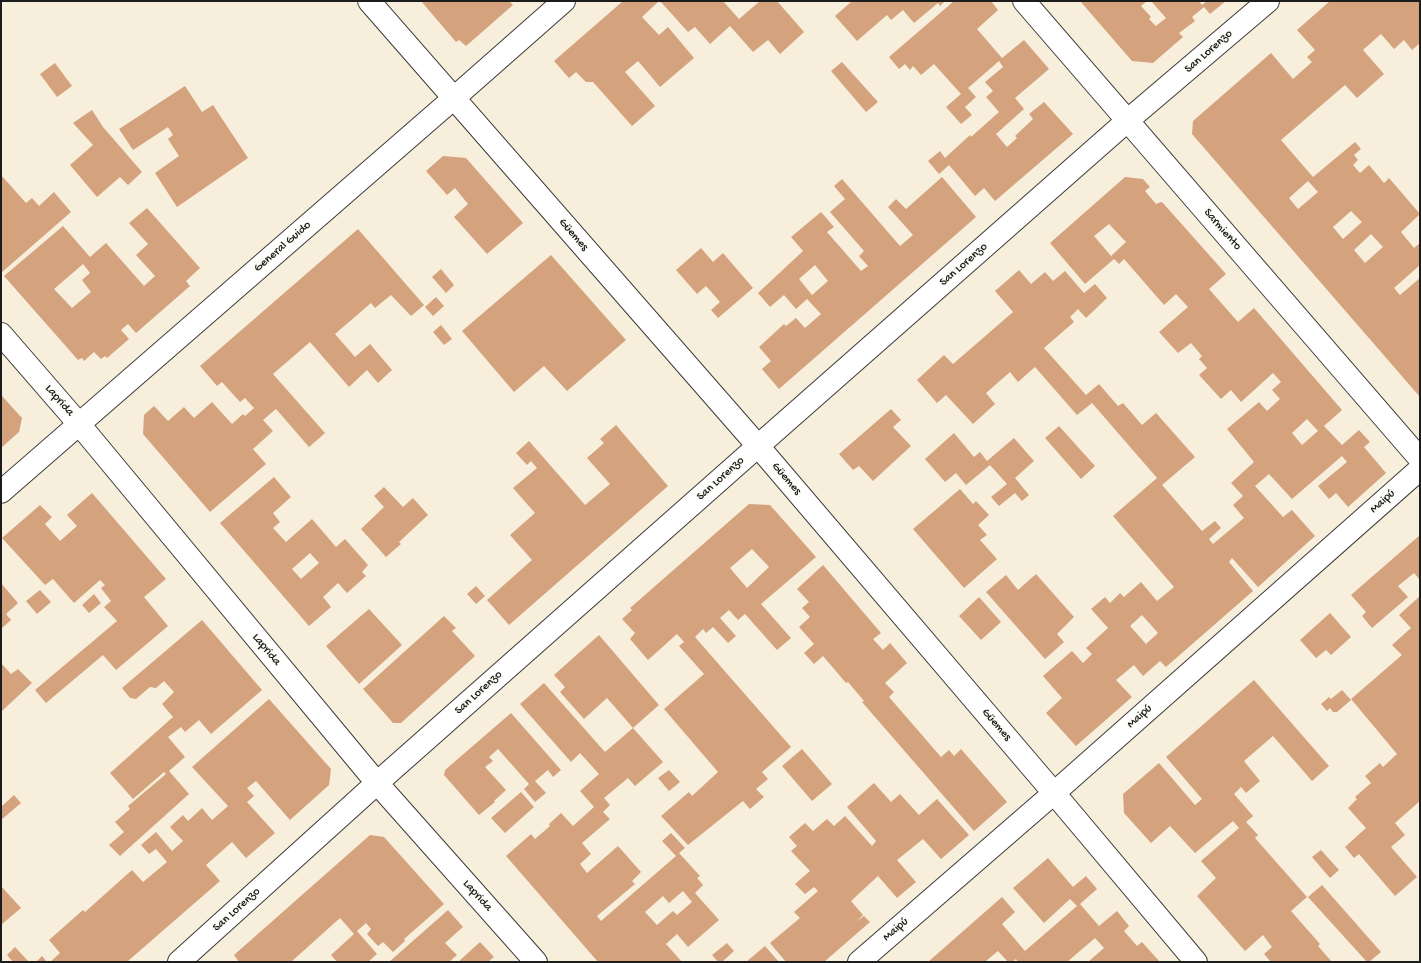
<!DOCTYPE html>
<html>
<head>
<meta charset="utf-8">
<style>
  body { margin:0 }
  #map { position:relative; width:1421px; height:963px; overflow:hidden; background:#f7eedc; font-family:"Gochi Hand",sans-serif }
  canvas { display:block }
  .frame { position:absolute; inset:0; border:2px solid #1c1c1c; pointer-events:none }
</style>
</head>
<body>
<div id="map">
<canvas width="1421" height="963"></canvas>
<div class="frame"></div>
</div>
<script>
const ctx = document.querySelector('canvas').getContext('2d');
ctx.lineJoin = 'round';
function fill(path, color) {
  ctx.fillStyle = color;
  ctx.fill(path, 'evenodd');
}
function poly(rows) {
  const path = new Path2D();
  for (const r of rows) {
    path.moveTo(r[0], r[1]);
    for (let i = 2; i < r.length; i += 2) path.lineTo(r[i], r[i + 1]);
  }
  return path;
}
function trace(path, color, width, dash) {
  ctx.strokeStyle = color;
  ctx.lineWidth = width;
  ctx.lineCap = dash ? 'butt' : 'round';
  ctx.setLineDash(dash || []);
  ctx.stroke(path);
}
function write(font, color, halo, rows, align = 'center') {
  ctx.font = font + ' "Gochi Hand",sans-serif';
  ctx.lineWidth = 3.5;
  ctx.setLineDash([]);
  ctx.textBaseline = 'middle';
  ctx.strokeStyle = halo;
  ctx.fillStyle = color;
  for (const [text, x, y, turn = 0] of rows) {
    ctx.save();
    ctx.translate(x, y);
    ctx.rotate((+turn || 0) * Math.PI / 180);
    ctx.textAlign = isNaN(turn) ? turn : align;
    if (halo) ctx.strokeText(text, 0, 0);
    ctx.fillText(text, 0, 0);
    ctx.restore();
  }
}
const building = poly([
  [421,1,509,1,513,5,466,46,459,40,456,42],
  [623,1,659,1,642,17,659,35,668,27,694,58,660,87,638,61,625,72,655,106,632,126,593,82,586,82,576,72,569,78,554,61],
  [660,1,723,1,739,19,760,1,777,1,804,32,780,54,768,40,753,52,730,26,710,44,695,27,688,32],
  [852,1,945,1,940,6,938,3,914,23,903,10,891,20,887,15,857,41,835,16],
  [954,1,991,1,998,10,977,29,1002,58,1024,40,1049,69,1015,98,1024,109,996,134,1007,147,1017,138,1015,136,1033,119,1029,114,1044,102,1073,134,995,201,984,188,975,196,949,165,939,174,928,161,940,151,945,158,970,135,971,137,999,112,986,97,993,91,985,82,1003,67,999,61,968,88,976,97,965,107,972,115,961,124,946,107,961,94,934,64,921,75,913,66,910,70,905,64,899,69,889,57],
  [1080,1,1147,1,1141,6,1151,17,1149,19,1156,26,1166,18,1151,1,1199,1,1202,5,1207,1,1226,1,1210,14,1204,7,1192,17,1195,21,1179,33,1183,37,1153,63,1132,61],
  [1330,1,1420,1,1420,43,1412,50,1404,40,1394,49,1381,34,1363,50,1384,74,1357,98,1345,85,1281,140,1313,177,1355,142,1361,149,1354,155,1358,160,1353,165,1360,173,1369,165,1384,183,1389,178,1420,214,1401,232,1414,248,1420,243,1420,265,1394,288,1400,295,1420,278,1420,397,1192,134,1193,121,1271,53,1293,79,1312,62,1307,57,1315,50,1297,30],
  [1308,181,1318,192,1298,209,1289,198],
  [1351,211,1362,222,1343,239,1333,227],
  [1371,234,1383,247,1365,263,1354,250],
  [842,62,878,102,866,112,831,71],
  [55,63,72,86,57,97,40,74],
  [185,86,202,112,213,105,248,158,177,207,155,173,179,156,168,139,173,135,168,127,133,150,119,129],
  [92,110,103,127,142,172,128,185,120,177,97,197,70,165,93,145,73,123],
  [443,156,466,158,523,223,487,254,454,217,468,204,455,188,447,195,426,171],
  [1,175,26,203,32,198,39,206,54,192,71,212,1,273],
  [942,177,976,217,779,389,762,369,771,361,759,347,784,324,786,326,796,318,805,328,821,314,807,299,796,309,784,295,770,307,758,293,803,251,791,237,821,212,834,227,827,232,861,271,868,266,859,256,864,251,830,212,845,199,834,186,842,179,900,246,913,235,888,207,896,199,906,209],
  [815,265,828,281,812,295,799,279],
  [1125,177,1143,179,1150,187,1145,191,1156,204,1161,202,1163,203,1226,274,1209,289,1238,322,1254,308,1342,410,1324,426,1342,445,1359,430,1370,442,1364,447,1386,473,1348,507,1336,493,1329,499,1318,486,1347,462,1342,456,1292,499,1269,474,1255,486,1283,517,1292,510,1315,536,1258,587,1232,558,1229,562,1253,591,1166,667,1160,661,1143,676,1134,665,1116,680,1132,697,1076,746,1046,713,1062,698,1043,676,1072,651,1083,663,1092,654,1086,648,1108,628,1091,609,1105,597,1110,603,1120,593,1124,597,1141,582,1157,601,1174,587,1113,516,1157,478,1092,403,1077,415,1035,367,1018,382,1010,372,986,393,995,404,973,424,946,395,937,403,917,380,944,355,953,364,1013,312,995,291,1019,270,1031,284,1045,272,1053,281,1065,271,1084,293,1095,284,1107,298,1086,318,1078,309,1070,317,1074,322,1044,348,1086,395,1099,384,1118,406,1123,403,1142,425,1156,413,1195,457,1162,485,1202,531,1215,521,1221,528,1209,539,1213,544,1244,518,1233,505,1243,496,1231,483,1254,462,1227,429,1259,402,1267,411,1280,399,1272,390,1281,382,1273,373,1241,402,1231,390,1221,399,1199,375,1207,368,1199,359,1202,356,1191,343,1178,353,1159,332,1188,307,1176,294,1164,305,1124,259,1119,264,1114,259,1085,284,1050,243],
  [1109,224,1126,242,1111,256,1094,236],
  [1307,419,1318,431,1302,445,1292,433],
  [1142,615,1158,633,1146,644,1130,626],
  [147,208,200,268,186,281,190,286,136,333,128,324,121,330,129,339,107,358,105,356,101,359,94,352,84,361,82,358,78,360,4,276,63,226,90,257,106,243,144,286,155,276,136,255,148,244,129,223],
  [83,264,90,273,82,280,91,292,72,308,54,289],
  [358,229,424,305,411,316,391,295,375,308,371,303,335,334,355,357,370,344,392,370,378,383,367,370,349,387,310,342,273,374,325,433,309,447,276,409,263,420,273,431,253,449,266,464,210,512,143,434,144,415,154,406,168,421,184,407,194,418,212,402,232,424,243,414,245,416,254,408,245,398,240,402,222,382,217,386,200,366],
  [701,248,713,262,723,253,753,288,718,318,711,310,720,302,706,286,697,294,676,270],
  [551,255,626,340,567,391,544,366,514,392,462,331],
  [441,269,454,285,446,293,432,277],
  [436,297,444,306,433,316,425,307],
  [441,325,452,339,444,345,433,332],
  [1,395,22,418,19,432,1,448],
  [891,409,901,420,893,427,911,446,873,481,859,466,853,470,839,454],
  [616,425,668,486,509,625,487,600,532,560,510,535,535,513,513,488,537,468,531,461,527,465,516,453,529,441,585,505,610,484,587,458,604,443,600,439],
  [1059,426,1095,466,1081,479,1045,438],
  [954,433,974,457,980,452,987,461,1014,438,1034,461,1015,478,1029,495,1022,501,1015,493,999,506,991,497,1007,484,990,465,966,485,956,473,945,482,925,459],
  [274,477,291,497,273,513,280,522,273,528,286,542,312,519,336,547,345,539,368,565,362,572,366,576,347,593,338,583,323,597,331,607,309,626,220,523],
  [310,553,319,563,301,579,292,569],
  [384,487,403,507,413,498,428,515,399,542,401,544,386,557,361,529,384,507,374,496],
  [960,489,973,504,976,501,989,515,978,525,987,535,980,540,997,559,964,588,913,529],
  [92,493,166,579,144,597,168,626,116,670,103,655,46,703,35,690,117,621,104,607,111,601,101,588,105,585,100,580,74,603,53,579,45,585,2,538,40,505,52,517,45,524,60,541,77,526,67,515],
  [749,504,770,505,816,557,761,604,791,638,777,650,745,614,738,620,729,610,720,618,736,636,728,643,713,627,706,633,703,629,695,637,791,747,762,772,768,779,756,789,764,797,750,809,743,801,688,845,661,816,689,792,692,796,718,772,664,709,704,674,679,646,684,642,677,634,648,660,630,639,635,633,622,619,632,610,630,608],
  [752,549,769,567,747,588,730,568],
  [1420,535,1420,580,1414,573,1398,586,1408,597,1372,628,1362,616,1366,612,1351,595],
  [823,565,881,633,873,639,883,650,890,643,907,663,885,683,894,692,889,697,941,757,949,750,954,756,961,749,1007,802,974,831,862,702,864,701,848,682,846,683,823,656,814,664,804,653,814,644,799,627,810,617,802,608,809,602,797,589],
  [1036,574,1074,617,1057,634,1064,642,1045,659,986,592,1006,575,1018,590],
  [1,583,18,603,6,614,11,620,2,628,1,627],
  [476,586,485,596,476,604,467,594],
  [40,590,51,602,37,614,26,601],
  [94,594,101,603,89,613,82,605],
  [1420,596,1420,801,1395,823,1405,835,1391,847,1417,877,1395,896,1359,854,1354,858,1345,847,1366,828,1348,808,1357,799,1355,797,1371,783,1365,776,1380,763,1383,767,1397,754,1351,699,1402,655,1392,645,1411,628,1399,615],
  [979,597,1001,622,981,640,959,616],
  [369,609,402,645,359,684,326,646],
  [1330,613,1351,637,1331,655,1326,650,1316,658,1300,640],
  [444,616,456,628,452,631,475,656,401,723,393,723,363,689],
  [202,620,262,690,211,734,199,720,185,732,181,727,168,737,185,757,169,771,189,794,120,856,109,845,124,832,115,822,130,809,128,806,166,774,164,772,133,799,110,773,173,717,162,704,174,692,164,681,156,688,150,687,136,699,130,698,122,688],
  [599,635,659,705,633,728,607,698,584,719,560,692,565,687,554,675],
  [1,663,11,674,18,669,32,683,1,712],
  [1254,680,1329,766,1312,781,1273,736,1244,761,1260,781,1246,793,1241,787,1234,794,1253,816,1246,822,1258,835,1255,838,1307,897,1291,911,1320,944,1318,946,1332,962,1271,962,1264,954,1272,947,1263,935,1245,951,1197,896,1216,878,1201,861,1239,828,1233,821,1195,853,1170,826,1151,843,1124,813,1123,794,1159,763,1195,805,1202,799,1166,757],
  [544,683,605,752,633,728,663,762,635,786,628,778,604,798,610,805,603,812,610,819,582,843,591,854,580,864,587,873,618,846,641,872,632,881,635,884,597,916,601,921,676,856,662,841,671,833,685,848,679,853,700,876,697,878,703,885,695,893,719,920,688,947,677,934,666,944,682,962,598,962,506,856,531,834,535,839,550,826,549,824,561,813,573,826,594,807,580,791,599,774,580,753,571,762,520,704],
  [683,891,692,902,677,915,673,911,657,925,645,912,663,896,669,903],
  [1342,690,1351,700,1337,712,1333,712,1330,708,1327,711,1321,704,1329,697,1331,699],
  [269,699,331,769,329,785,290,820,256,781,247,788,254,796,247,802,275,833,246,858,232,842,206,865,220,881,128,961,50,962,60,953,49,940,83,910,85,912,132,870,143,882,167,862,156,849,149,854,141,845,156,832,172,851,183,841,170,827,183,815,188,821,202,808,212,820,228,806,192,767],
  [511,713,561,770,553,777,548,770,535,781,546,793,535,802,524,789,529,784,498,749,489,757,493,761,485,767,506,790,494,801,495,802,479,815,444,775,445,770],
  [802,749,832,784,812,801,782,766],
  [669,770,680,782,669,791,658,778],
  [874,783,891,802,900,794,919,815,937,799,969,835,941,859,923,839,897,860,916,882,897,898,878,876,851,901,863,915,857,921,864,916,870,922,824,962,786,962,770,943,800,918,794,912,818,891,814,887,805,894,795,884,810,871,791,851,797,846,789,837,805,823,813,831,827,819,834,826,845,816,872,846,876,841,847,807],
  [521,792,534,807,505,833,491,818],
  [14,795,21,803,1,820,1,807],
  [370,835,384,837,444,904,404,939,405,941,393,952,383,942,378,946,367,934,371,929,366,923,357,931,377,954,368,962,337,962,331,955,354,934,340,918,291,962,239,962,234,955],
  [1321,850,1339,870,1330,878,1312,857],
  [1048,858,1073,887,1086,876,1097,889,1080,904,1099,926,1117,911,1129,926,1124,931,1137,946,1142,942,1160,962,1088,962,1104,948,1095,938,1067,962,1018,962,1016,959,1012,962,1008,962,998,951,986,961,987,962,928,962,1002,897,1015,912,1002,924,1025,951,1077,906,1070,899,1044,923,1013,888],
  [1322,885,1381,952,1369,962,1367,962,1308,897],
  [1,886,21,908,1,925],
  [448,910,463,927,445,943,457,955,449,962,389,962],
  [480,942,494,957,488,962,458,962],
  [727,943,734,951,722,962,718,962,712,955],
  [765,946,779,962,746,962],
  [15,947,29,962,13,962,7,955],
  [42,956,47,962,36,962]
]);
const street = poly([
  [369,1,758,446,1054,793,1196,962],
  [1024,1,1420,459],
  [1,334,79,424,377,783,536,962],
  [1,492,454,98,564,1],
  [179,962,377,783,758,446,1127,121,1268,1],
  [859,962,1054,793,1420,469]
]);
const streetNames = [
  ["San Lorenzo",1209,52,-41],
  ["Sarmiento",1222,230,49],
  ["Güemes",573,235,49],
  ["General Guido",283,247,-41],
  ["San Lorenzo",964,265,-41],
  ["Laprida",59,401,49],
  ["San Lorenzo",721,479,-42],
  ["Güemes",786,479,49],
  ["Maipú",1383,502,-42],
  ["Laprida",266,650,50],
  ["San Lorenzo",479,693,-42],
  ["Maipú",1140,717,-42],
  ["Güemes",996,725,49],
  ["Laprida",477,896,48],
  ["San Lorenzo",237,910,-42],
  ["Maipú",896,930,-41]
];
fill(building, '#d4a37d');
trace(street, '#3d3c39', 24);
trace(street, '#fff', 22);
write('12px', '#1c1c1c', '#fdfcf7', streetNames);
</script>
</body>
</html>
